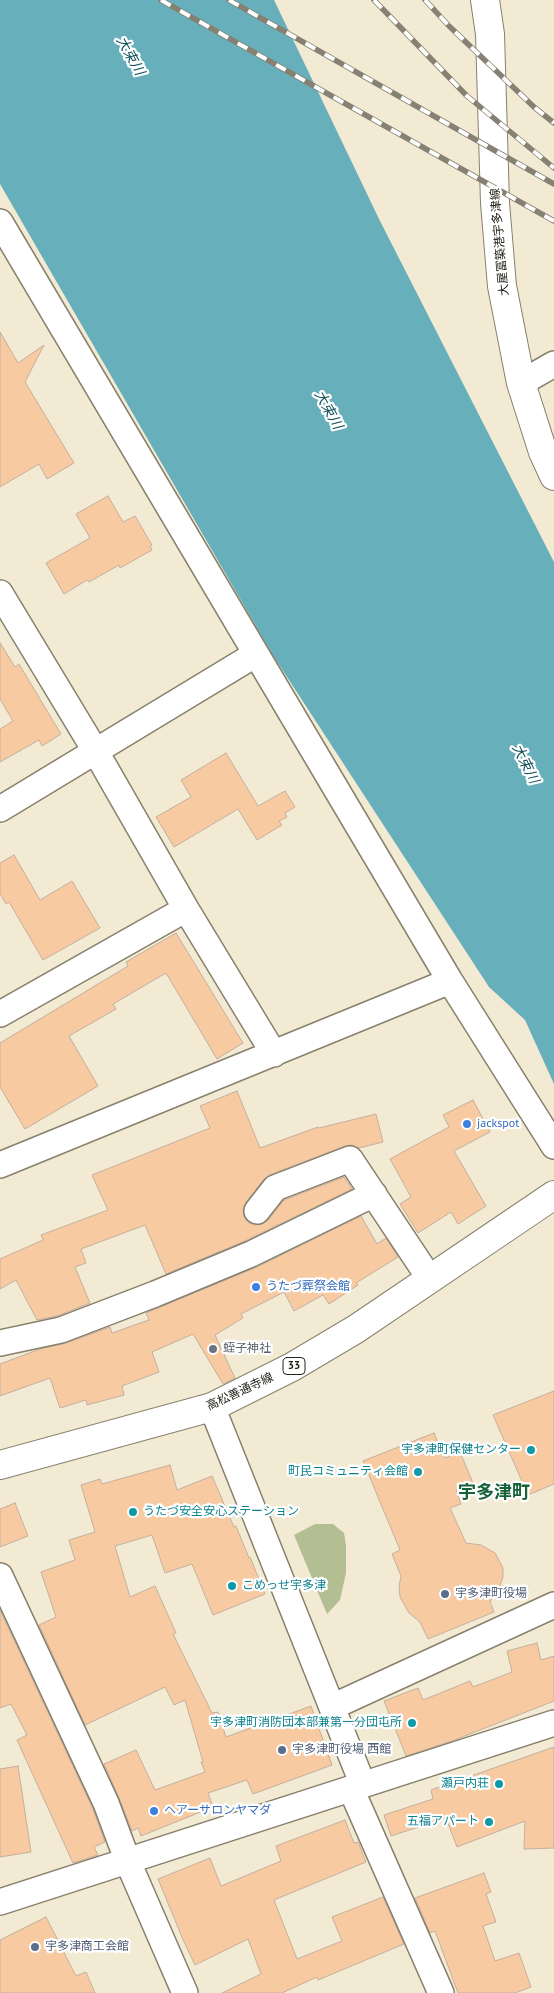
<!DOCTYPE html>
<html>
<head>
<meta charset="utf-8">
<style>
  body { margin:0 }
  canvas { display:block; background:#f3ead4 }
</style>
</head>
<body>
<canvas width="554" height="1993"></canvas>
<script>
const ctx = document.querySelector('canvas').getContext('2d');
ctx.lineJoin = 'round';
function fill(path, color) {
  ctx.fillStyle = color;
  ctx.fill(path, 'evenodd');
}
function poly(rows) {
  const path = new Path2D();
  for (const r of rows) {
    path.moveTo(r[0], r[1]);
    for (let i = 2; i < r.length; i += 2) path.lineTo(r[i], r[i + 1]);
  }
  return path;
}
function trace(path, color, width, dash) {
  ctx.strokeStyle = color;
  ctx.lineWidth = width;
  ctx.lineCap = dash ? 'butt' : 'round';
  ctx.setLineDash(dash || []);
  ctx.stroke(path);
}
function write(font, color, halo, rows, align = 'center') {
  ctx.font = font + ' "PT Sans","Noto Sans JP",sans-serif';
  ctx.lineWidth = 4.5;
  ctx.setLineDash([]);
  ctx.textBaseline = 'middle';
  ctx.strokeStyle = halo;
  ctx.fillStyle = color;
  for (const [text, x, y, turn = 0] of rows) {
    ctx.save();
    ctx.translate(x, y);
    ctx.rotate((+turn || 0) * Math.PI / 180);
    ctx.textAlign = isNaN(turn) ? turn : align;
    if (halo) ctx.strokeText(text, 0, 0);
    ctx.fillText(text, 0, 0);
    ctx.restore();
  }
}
const green = poly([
  [315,1524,333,1524,344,1533,346,1545,346,1573,340,1600,327,1614,294,1535]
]);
const water = poly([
  [0,0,274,0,380,221,554,562,554,1084,525,1020,489,987,272,654,0,184]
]);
const building = poly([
  [0,332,18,363,44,345,25,382,74,463,47,479,39,464,0,487,0,332],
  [108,496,123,522,135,516,152,545,150,546,152,550,120,568,119,565,89,582,87,580,64,594,46,563,90,538,76,514,108,496],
  [0,643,15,667,19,664,61,734,42,746,39,740,0,762,0,729,13,721,0,699,0,643],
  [226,753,258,806,285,791,295,807,285,813,287,817,279,821,282,825,257,840,238,809,174,847,156,817,191,797,181,780,226,753],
  [14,855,40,900,72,881,100,928,43,960,9,902,6,904,0,894,0,863,14,855],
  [176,933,243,1043,217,1059,166,973,113,1004,116,1009,69,1036,98,1086,25,1129,0,1087,0,1043,128,966,126,962,176,933],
  [237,1091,260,1148,318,1127,319,1128,376,1114,383,1142,359,1148,352,1145,345,1146,269,1175,264,1179,246,1202,243,1209,244,1217,249,1223,255,1225,262,1224,268,1220,284,1200,344,1177,352,1189,245,1241,166,1274,145,1225,81,1249,86,1263,75,1267,90,1303,57,1316,37,1320,16,1280,0,1289,0,1259,43,1240,41,1235,108,1210,92,1175,210,1128,200,1106,237,1091],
  [473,1100,490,1132,454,1151,486,1206,458,1224,451,1212,418,1233,400,1204,411,1197,390,1159,449,1127,443,1115,473,1100],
  [361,1216,377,1244,386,1238,398,1257,356,1283,358,1285,329,1304,323,1295,294,1311,284,1292,241,1314,243,1318,215,1335,235,1378,223,1384,193,1334,152,1352,159,1372,122,1386,124,1395,87,1405,86,1400,60,1408,50,1378,0,1396,0,1364,40,1349,66,1343,110,1327,112,1333,149,1320,146,1313,257,1267,361,1216],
  [554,1391,554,1484,528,1495,493,1415,554,1391],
  [434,1433,445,1458,460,1452,473,1483,456,1490,461,1504,450,1508,466,1543,481,1545,495,1553,503,1568,503,1577,500,1586,490,1602,494,1612,428,1639,420,1622,409,1613,400,1597,399,1586,401,1576,392,1554,400,1550,363,1461,434,1433],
  [170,1465,177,1490,212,1476,234,1527,236,1526,249,1558,250,1557,265,1594,213,1615,192,1564,165,1573,152,1535,115,1546,130,1597,155,1586,176,1633,173,1634,212,1713,218,1712,226,1737,311,1706,332,1765,253,1794,247,1780,208,1793,213,1807,141,1836,138,1828,132,1831,119,1798,104,1764,136,1750,155,1790,205,1772,201,1762,203,1762,185,1700,174,1705,165,1687,85,1725,39,1625,56,1617,41,1572,75,1560,69,1540,95,1532,81,1485,100,1479,102,1484,170,1465],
  [15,1503,28,1536,0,1547,0,1509,15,1503],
  [0,1610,93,1809,105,1842,94,1847,98,1855,73,1863,17,1740,27,1735,11,1704,0,1708,0,1610],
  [537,1643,541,1660,554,1656,554,1701,452,1741,406,1756,384,1701,418,1688,423,1700,470,1681,473,1687,512,1672,507,1651,537,1643],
  [554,1747,554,1848,524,1849,525,1821,457,1847,446,1818,391,1836,384,1815,433,1799,431,1790,554,1747],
  [18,1766,31,1852,0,1857,0,1769,18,1766],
  [345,1820,354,1843,358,1842,366,1862,274,1900,297,1959,342,1941,332,1917,383,1897,404,1944,318,1980,317,1977,282,1993,222,1993,261,1974,248,1939,195,1965,184,1942,158,1879,210,1858,221,1886,281,1861,276,1846,345,1820],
  [484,1873,491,1892,486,1894,496,1922,483,1926,495,1961,519,1953,531,1987,515,1993,458,1993,435,1931,430,1933,415,1898,484,1873],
  [46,1917,76,1976,86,1972,95,1993,0,1993,0,1940,46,1917]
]);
const minor = poly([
  [0,222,450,981,554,1146],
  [521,383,554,364],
  [0,593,96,752,186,909,274,1054],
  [0,809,256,654],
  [0,1014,186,909],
  [0,1165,450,981],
  [257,1211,275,1188,350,1159,430,1279],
  [0,1343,61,1330,155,1294,251,1254,374,1194],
  [212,1407,363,1785],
  [0,1576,106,1803,128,1862,185,1993],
  [332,1707,554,1605],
  [351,1789,441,1993],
  [0,1902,554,1723]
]);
const major = poly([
  [485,0,490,34,495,203,502,286,521,383,543,452,554,476],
  [0,1465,212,1407,292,1367,356,1329,554,1195]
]);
const rail = poly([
  [161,0,554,221],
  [229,0,554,184],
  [374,0,467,96,554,168],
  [425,0,449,26,534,107,554,123]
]);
const markers = [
  [467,1124,5,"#3f7fe0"],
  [256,1287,5,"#3f7fe0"],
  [213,1349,5,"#6b7280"],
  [531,1450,5,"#0f9aa8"],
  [418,1472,5,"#0f9aa8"],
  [133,1512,5,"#0f9aa8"],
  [232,1586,5,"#0f9aa8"],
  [445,1594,5,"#5c6f8a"],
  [412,1723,5,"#0f9aa8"],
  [282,1750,5,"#5c6f8a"],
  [499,1784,5,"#0f9aa8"],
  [154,1811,5,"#3f7fe0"],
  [489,1822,5,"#0f9aa8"],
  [35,1947,5,"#5c6f8a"]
];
const shields = [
  [294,1366,22]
];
const shieldNames = [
  ["33",294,1366]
];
const streetNames = [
  ["大屋冨築港宇多津線",500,242,-95],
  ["高松善通寺線",240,1392,-25]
];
const shopNames = [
  ["jackspot",477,1124],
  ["うたづ葬祭会館",266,1287],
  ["ヘアーサロンヤマダ",164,1811]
];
const worshipNames = [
  ["蛭子神社",223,1349]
];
const cultureNames = [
  ["宇多津町保健センター",521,1450],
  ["町民コミュニティ会館",408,1472],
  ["うたづ安全安心ステーション",143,1512,"left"],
  ["こめっせ宇多津",242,1586,"left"],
  ["宇多津町消防団本部兼第一分団屯所",402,1723],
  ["瀬戸内荘",489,1784],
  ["五福アパート",479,1822]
];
const serviceNames = [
  ["宇多津町役場",455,1594],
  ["宇多津町役場 西館",292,1750],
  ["宇多津商工会館",45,1947]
];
const waterNames = [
  ["大束川",130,56,61],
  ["大束川",328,410,61],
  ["大束川",525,764,63]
];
const districtNames = [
  ["宇多津町",494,1493]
];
fill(green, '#b3be93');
fill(water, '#67b0bb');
fill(building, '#f8caa1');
trace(building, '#c2af9f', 1);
trace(minor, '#88806c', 28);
trace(major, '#88806c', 30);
trace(minor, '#fff', 25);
trace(major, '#fff', 28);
trace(rail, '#868172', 5.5);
trace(rail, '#fff', 4, [11]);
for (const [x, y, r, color] of markers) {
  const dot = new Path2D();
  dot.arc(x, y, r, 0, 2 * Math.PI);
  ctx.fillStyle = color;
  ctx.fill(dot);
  trace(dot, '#fff', 2);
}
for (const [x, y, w] of shields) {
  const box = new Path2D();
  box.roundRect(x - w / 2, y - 8.5, w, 17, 4);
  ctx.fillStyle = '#fff';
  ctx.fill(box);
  trace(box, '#242119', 1);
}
write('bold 11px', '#242119', null, shieldNames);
write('12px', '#242119', '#fff', streetNames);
write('12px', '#366cbe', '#fff', shopNames, 'left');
write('12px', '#5b616d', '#fff', worshipNames, 'left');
write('12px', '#0d838f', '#fff', cultureNames, 'right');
write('12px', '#4e5e75', '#fff', serviceNames, 'left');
write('italic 14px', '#11525a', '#fff', waterNames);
write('bold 18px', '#166339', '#fff', districtNames);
</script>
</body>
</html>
